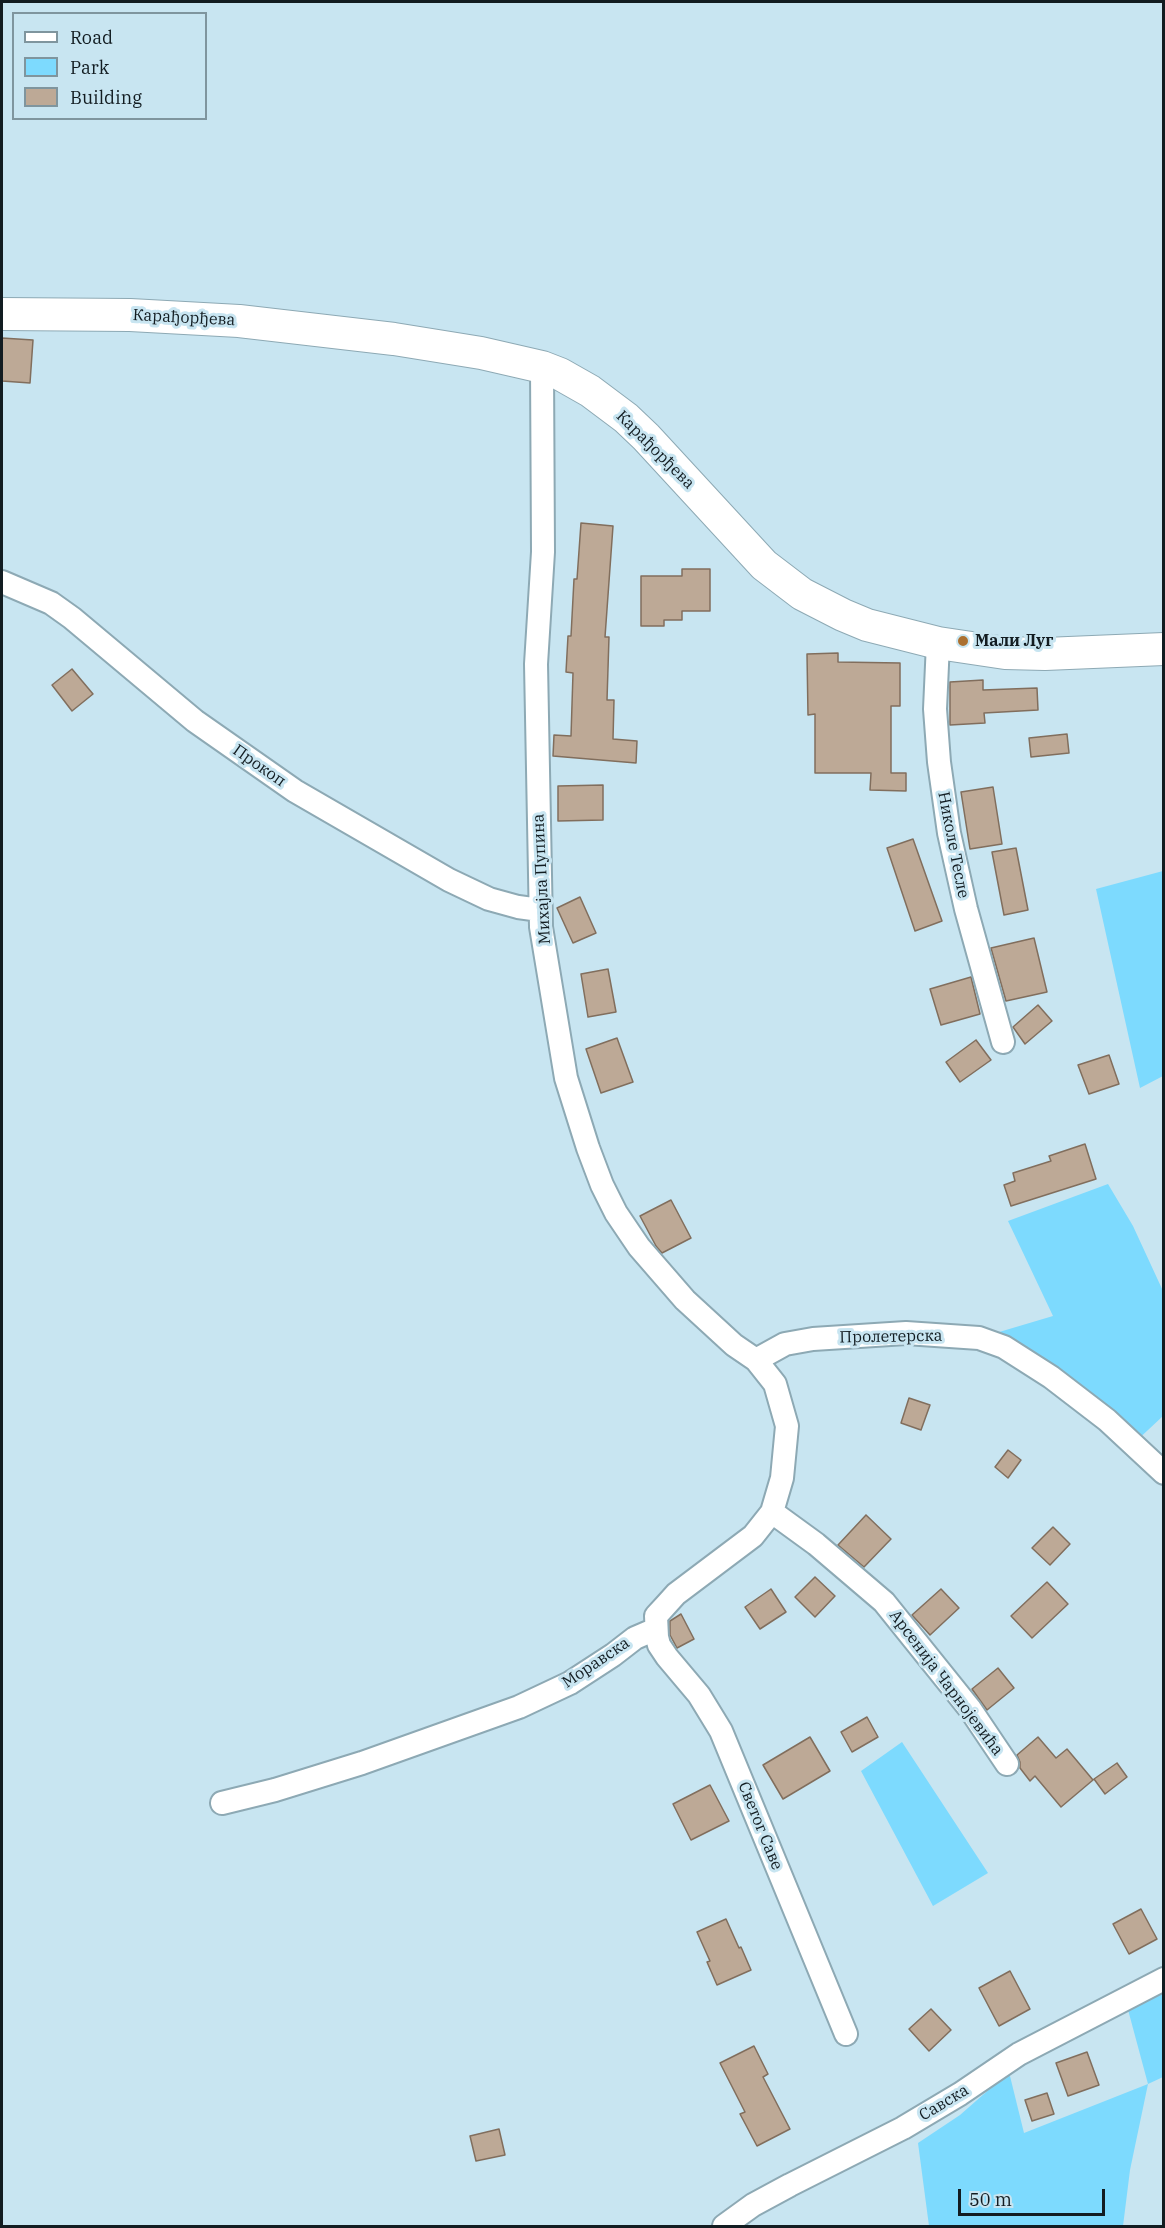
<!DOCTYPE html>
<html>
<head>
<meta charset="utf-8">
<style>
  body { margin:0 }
  #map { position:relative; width:1165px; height:2228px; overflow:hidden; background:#c8e5f1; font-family:"IBM Plex Serif",serif }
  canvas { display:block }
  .frame { position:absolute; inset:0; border:3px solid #121c21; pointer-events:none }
  .legend { position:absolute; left:12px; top:12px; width:195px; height:108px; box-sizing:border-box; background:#c8e5f1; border:2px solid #7f959e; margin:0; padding:8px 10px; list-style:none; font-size:18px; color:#121c21 }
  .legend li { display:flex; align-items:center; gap:12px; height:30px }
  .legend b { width:30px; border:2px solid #7f959e }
  .scale { position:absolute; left:958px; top:2189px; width:147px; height:27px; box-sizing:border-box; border:3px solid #121c21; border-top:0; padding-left:8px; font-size:18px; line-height:21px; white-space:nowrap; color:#121c21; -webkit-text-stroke:4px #c8e5f1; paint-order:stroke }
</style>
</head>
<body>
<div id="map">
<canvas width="1165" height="2228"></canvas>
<div class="frame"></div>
<ul class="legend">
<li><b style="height:8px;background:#fff"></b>Road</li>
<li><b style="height:16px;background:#7ddafe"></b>Park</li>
<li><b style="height:16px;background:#bda996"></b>Building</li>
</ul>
<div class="scale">50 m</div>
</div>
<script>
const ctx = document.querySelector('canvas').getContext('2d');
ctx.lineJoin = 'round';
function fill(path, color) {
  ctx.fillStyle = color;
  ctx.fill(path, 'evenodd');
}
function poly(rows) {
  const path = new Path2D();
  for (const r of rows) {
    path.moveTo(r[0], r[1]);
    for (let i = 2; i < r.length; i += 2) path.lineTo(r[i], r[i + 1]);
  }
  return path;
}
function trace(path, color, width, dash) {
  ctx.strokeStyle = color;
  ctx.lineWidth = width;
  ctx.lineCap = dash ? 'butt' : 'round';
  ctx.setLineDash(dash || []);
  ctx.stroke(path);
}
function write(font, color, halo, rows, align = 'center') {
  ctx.font = font + ' "IBM Plex Serif",serif';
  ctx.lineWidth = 6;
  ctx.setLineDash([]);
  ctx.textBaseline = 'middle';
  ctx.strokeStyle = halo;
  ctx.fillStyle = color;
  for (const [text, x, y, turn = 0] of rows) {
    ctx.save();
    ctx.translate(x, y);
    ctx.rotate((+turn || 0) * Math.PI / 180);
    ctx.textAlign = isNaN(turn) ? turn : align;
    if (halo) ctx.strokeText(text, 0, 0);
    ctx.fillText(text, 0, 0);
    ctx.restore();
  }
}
const green = poly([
  [1163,871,1163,1076,1140,1088,1096,889],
  [1108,1184,1133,1226,1163,1291,1163,1416,1133,1444,979,1338,1053,1316,1008,1221],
  [902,1742,988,1873,933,1906,861,1771],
  [1163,1986,1163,2077,1148,2084,1130,2170,1123,2226,929,2226,918,2143,960,2115,1009,2072,1024,2133,1148,2084,1127,2006]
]);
const building = poly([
  [2,338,33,340,30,383,2,381,2,338],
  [581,523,613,526,605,637,609,637,607,700,614,700,613,739,637,741,636,763,553,756,554,735,571,736,573,673,566,672,568,636,571,636,574,579,577,579,581,523],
  [682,569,710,569,710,611,682,611,682,620,664,620,664,626,641,626,641,576,682,576,682,569],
  [838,653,838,662,900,663,900,706,891,706,891,773,906,773,906,791,870,790,871,773,815,773,815,714,808,715,807,654,838,653],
  [72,669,93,694,72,711,52,685,72,669],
  [983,680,983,690,1037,688,1038,710,984,713,985,723,950,725,950,682,983,680],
  [1067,734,1069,753,1031,757,1029,738,1067,734],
  [603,785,603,820,558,821,558,786,603,785],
  [993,787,1002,844,970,849,961,792,993,787],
  [913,839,942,921,915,931,887,848,913,839],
  [1016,848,1028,910,1004,915,992,852,1016,848],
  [580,897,596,933,573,943,557,908,580,897],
  [1034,938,1047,992,1006,1001,991,948,1034,938],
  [608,969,616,1012,588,1017,581,974,608,969],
  [971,977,980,1014,941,1025,930,989,971,977],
  [1038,1005,1052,1021,1025,1044,1013,1027,1038,1005],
  [617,1038,633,1082,601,1093,586,1049,617,1038],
  [976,1040,991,1060,960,1082,946,1062,976,1040],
  [1109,1055,1119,1084,1089,1094,1078,1065,1109,1055],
  [1085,1144,1096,1179,1011,1206,1004,1185,1015,1181,1013,1173,1051,1161,1049,1156,1085,1144],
  [671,1200,691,1238,662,1253,656,1246,640,1216,671,1200],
  [909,1398,930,1405,921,1430,901,1423,909,1398],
  [1008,1450,1021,1460,1008,1478,995,1467,1008,1450],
  [866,1515,891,1539,864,1567,838,1545,866,1515],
  [1053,1527,1070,1544,1050,1565,1032,1548,1053,1527],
  [815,1577,835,1596,815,1617,795,1597,815,1577],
  [1047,1582,1068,1604,1032,1638,1011,1616,1047,1582],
  [771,1589,786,1612,760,1629,745,1607,771,1589],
  [941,1589,959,1608,930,1635,912,1615,941,1589],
  [681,1614,694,1639,677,1648,670,1635,670,1621,681,1614],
  [998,1668,1014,1688,987,1710,972,1689,998,1668],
  [867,1717,878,1737,852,1752,841,1732,867,1717],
  [810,1737,830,1771,783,1799,763,1765,810,1737],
  [1038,1737,1056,1758,1067,1749,1093,1780,1061,1807,1035,1776,1030,1781,1020,1768,1020,1762,1017,1755,1038,1737],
  [1117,1763,1127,1777,1105,1794,1094,1779,1117,1763],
  [710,1785,729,1821,691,1840,673,1804,710,1785],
  [1141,1909,1157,1939,1129,1954,1113,1924,1141,1909],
  [726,1919,739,1948,741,1947,751,1970,717,1985,707,1962,710,1961,697,1932,726,1919],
  [1010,1971,1030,2009,999,2026,979,1988,1010,1971],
  [931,2009,951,2030,929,2051,909,2029,931,2009],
  [754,2046,768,2074,763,2077,790,2129,757,2146,740,2114,745,2112,720,2063,754,2046],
  [1087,2052,1099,2085,1068,2096,1056,2063,1087,2052],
  [1047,2093,1054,2114,1032,2121,1025,2100,1047,2093],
  [499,2129,505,2155,476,2161,470,2136,499,2129]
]);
const street = poly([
  [542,367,543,552,536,664,541,927,566,1078,588,1148,602,1185,616,1213,639,1247,685,1300,734,1345,756,1360,775,1384,787,1426,782,1478,772,1512,753,1536,676,1594,667,1604,656,1616,657,1637,659,1645,667,1657,699,1695,721,1731,846,2034],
  [2,582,51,603,72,618,195,721,295,791,449,880,489,899,518,907,540,910],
  [938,643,935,709,939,762,949,833,966,909,1003,1042],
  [756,1360,785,1344,813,1339,906,1333,979,1338,1004,1347,1051,1377,1107,1420,1164,1473],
  [772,1512,816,1544,884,1602,970,1709,1007,1764],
  [222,1803,275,1790,362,1763,519,1707,570,1683,613,1655,635,1638,656,1629],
  [724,2226,753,2205,790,2185,903,2128,960,2094,1019,2054,1164,1979]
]);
const secondary = poly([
  [2,314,130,315,239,321,394,339,481,353,542,367,560,374,590,391,626,418,646,437,764,565,802,594,843,615,867,625,938,643,1005,653,1045,654,1164,649]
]);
const markers = [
  [963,641,6,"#ab7030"]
];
const streetNames = [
  ["Карађорђева",184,318,3],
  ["Карађорђева",655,450,45],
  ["Прокоп",259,766,35],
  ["Николе Тесле",953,845,79],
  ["Михајла Пупина",542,879,-93],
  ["Пролетерска",891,1337,-1],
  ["Моравска",596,1663,-34],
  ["Арсенија Чарнојевића",946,1683,53],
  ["Светог Саве",760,1826,68],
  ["Савска",944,2103,-31]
];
const poiNames = [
  ["Мали Луг",975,641]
];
fill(green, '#7ddafe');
fill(building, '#bda996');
trace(building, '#816e5d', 1.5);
trace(street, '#8da9b4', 26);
trace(secondary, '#8da9b4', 34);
trace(street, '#fff', 22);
trace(secondary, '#fff', 32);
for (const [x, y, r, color] of markers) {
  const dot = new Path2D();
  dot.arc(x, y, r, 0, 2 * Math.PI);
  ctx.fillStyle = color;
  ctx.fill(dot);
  trace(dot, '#c8e5f1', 2);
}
write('16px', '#121c21', '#c8e5f1', streetNames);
write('bold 16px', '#121c21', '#c8e5f1', poiNames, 'left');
</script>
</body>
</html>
